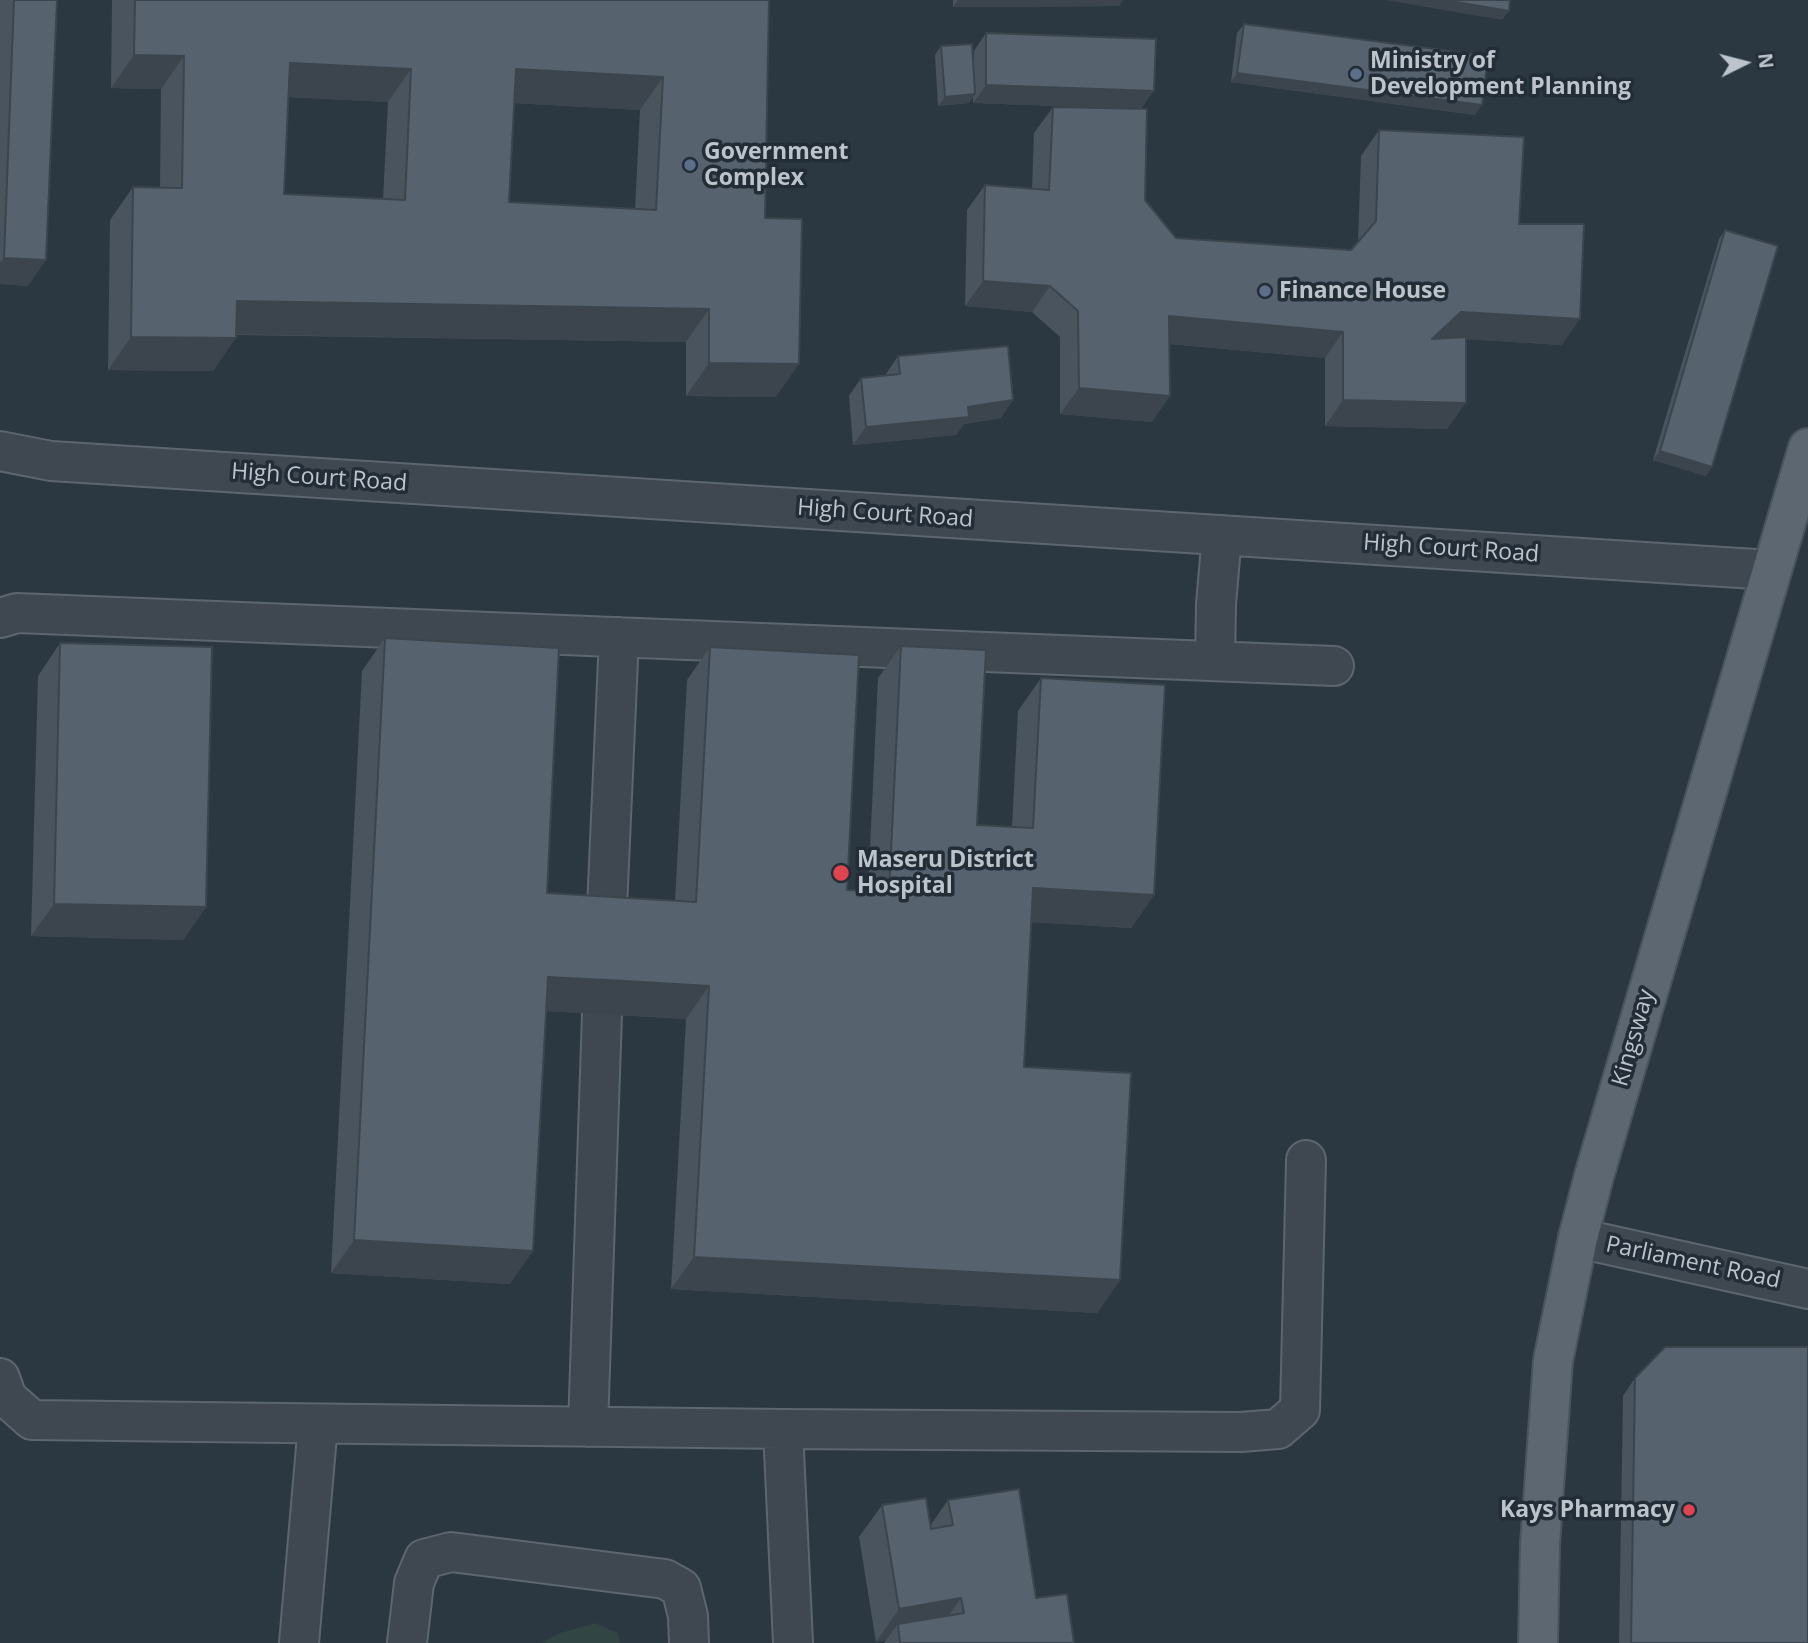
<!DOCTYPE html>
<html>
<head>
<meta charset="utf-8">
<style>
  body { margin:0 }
  #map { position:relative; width:1808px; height:1643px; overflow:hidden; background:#2b3741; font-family:"Open Sans",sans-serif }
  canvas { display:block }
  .north { position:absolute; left:1710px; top:28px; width:70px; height:70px; -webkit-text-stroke:5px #232d37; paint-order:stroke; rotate:84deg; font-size:19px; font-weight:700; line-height:28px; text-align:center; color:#bcc3cb }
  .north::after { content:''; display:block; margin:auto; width:24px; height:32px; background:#bcc3cb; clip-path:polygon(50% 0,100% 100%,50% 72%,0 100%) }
</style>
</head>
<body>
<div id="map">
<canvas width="1808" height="1643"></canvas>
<div class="north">N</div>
</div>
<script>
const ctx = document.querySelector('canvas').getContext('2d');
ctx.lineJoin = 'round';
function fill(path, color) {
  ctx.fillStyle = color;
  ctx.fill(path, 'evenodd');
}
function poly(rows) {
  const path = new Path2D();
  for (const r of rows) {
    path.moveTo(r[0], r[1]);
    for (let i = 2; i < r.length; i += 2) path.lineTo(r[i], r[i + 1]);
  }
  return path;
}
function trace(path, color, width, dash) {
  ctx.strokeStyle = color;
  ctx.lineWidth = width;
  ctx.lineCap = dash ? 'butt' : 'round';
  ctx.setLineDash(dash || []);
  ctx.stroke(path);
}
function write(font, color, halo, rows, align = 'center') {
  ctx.font = font + ' "Open Sans",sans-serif';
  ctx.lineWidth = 7;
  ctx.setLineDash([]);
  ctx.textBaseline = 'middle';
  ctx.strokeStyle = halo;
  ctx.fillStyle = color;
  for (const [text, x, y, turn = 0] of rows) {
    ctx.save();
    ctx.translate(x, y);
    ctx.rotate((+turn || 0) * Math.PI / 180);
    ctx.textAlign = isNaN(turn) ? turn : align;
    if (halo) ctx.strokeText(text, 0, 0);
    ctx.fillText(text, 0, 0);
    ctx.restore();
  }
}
const green = poly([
  [595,1623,618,1633,620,1643,541,1643,560,1633]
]);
const minor = poly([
  [0,451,51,461,1771,570],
  [0,618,17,613,1334,666],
  [1215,661,1216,604,1222,535],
  [606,931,619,637],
  [1578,1238,1808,1289],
  [0,1378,7,1398,32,1420,783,1429,1241,1432,1278,1429,1300,1410,1306,1160],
  [588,1427,602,1014],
  [783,1429,793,1643],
  [299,1643,318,1424],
  [407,1643,414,1583,424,1559,451,1552,665,1579,681,1588,688,1616,689,1643]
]);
const major = poly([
  [1538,1643,1540,1544,1553,1361,1578,1238,1594,1176,1808,448]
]);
const wall = poly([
  [0,0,57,0,28,286,0,284],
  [112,0,769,0,765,218,776,397,686,396,686,342,236,335,213,371,108,370,110,220,133,187,160,187,161,89,111,88],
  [288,97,388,102,383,199,284,194],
  [514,103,640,110,635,209,509,202],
  [953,0,1123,0,1119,6,953,7],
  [1244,24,1475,115,1231,82,1237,33],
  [986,33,1142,108,1145,200,1176,238,1351,250,1358,242,1361,156,1379,130,1519,224,1562,345,1466,339,1447,429,1325,426,1325,358,1169,344,1152,422,1060,414,1060,337,1032,312,965,306,967,210,985,185,1032,189,1034,133,1053,107,1118,108,973,103,973,97,969,103,938,106,935,55,941,46,974,73,974,51],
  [1725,230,1706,476,1653,460,1719,239],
  [898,356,1001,418,964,424,956,435,853,445,849,396,861,378,886,376,886,374],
  [385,638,547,893,675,901,687,680,710,647,847,890,868,891,878,678,901,646,977,825,1012,827,1018,711,1041,678,1154,895,1131,928,1031,922,1024,1067,1120,1280,1097,1313,671,1289,686,1019,602,1014,546,1011,510,1284,331,1273,362,671],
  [60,643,206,907,183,940,31,936,38,676],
  [1635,1378,1808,1643,1619,1643,1623,1396],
  [948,1500,1036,1598,1074,1643,884,1643,886,1640,876,1642,859,1537,882,1505,930,1526]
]);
const shadedWall = poly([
  [958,0,1123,0,1119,6,953,7],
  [1385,0,1445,0,1509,11,1502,20],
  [134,55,184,56,161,89,111,88],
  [290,63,411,69,388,102,267,96],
  [516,69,663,77,640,110,493,102],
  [1237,73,1482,105,1475,115,1231,82],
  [986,85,1154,91,1141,109,973,103],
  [975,94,969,103,938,106,945,97],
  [4,258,46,260,28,286,0,284,0,263],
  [983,281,1050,286,1032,312,965,306],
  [237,301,709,309,686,342,214,334],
  [1461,312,1580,319,1562,345,1443,338,1414,365,1432,339],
  [1169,316,1343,332,1325,358,1151,342],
  [131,337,236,338,213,371,108,370],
  [709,363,799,364,776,397,686,396],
  [1079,388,1170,396,1152,422,1060,414],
  [1013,400,1001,418,964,424,956,435,853,445,866,427,968,407],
  [1343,400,1466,403,1447,429,1325,426],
  [1660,451,1712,467,1706,476,1653,460],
  [1033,888,1154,895,1131,928,1010,921],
  [54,904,206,907,183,940,31,936],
  [548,977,625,981,709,986,686,1019,525,1010],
  [354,1240,533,1251,510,1284,331,1273],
  [694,1257,1120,1280,1097,1313,671,1289],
  [961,1598,938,1631,898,1624,886,1640,876,1642,899,1609]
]);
const building = poly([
  [14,0,57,0,46,260,4,258,14,0],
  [135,0,769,0,765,218,802,219,799,364,709,363,709,309,237,301,236,338,131,337,133,187,182,188,184,56,134,55,135,0],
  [290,63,411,69,405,200,284,194,290,63],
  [516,69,663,77,656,210,509,202,516,69],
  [1445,0,1510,0,1509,11,1445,0],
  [1244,24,1488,56,1482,105,1237,73,1244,24],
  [986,33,1156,39,1154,91,986,85,986,33],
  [972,44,975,94,945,97,941,46,972,44],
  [1053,107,1147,109,1145,200,1176,238,1351,250,1376,221,1379,130,1524,137,1519,224,1584,224,1580,319,1461,312,1432,339,1466,337,1466,403,1343,400,1343,332,1169,316,1170,396,1079,388,1078,311,1050,286,983,281,985,185,1049,190,1053,107],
  [1725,230,1778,246,1712,467,1660,451,1725,230],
  [1008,346,1013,400,968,407,969,417,866,427,861,378,900,374,898,356,1008,346],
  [385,638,559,648,547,893,696,902,710,647,859,655,847,890,889,892,901,646,986,650,977,825,1033,828,1041,678,1165,685,1154,895,1033,888,1024,1067,1131,1073,1120,1280,694,1257,709,986,625,981,548,977,533,1251,354,1240,385,638],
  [60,643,212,647,206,907,54,904,60,643],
  [1665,1347,1808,1347,1808,1643,1631,1643,1635,1378,1665,1347],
  [1019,1489,1036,1598,1067,1594,1074,1643,900,1643,898,1624,964,1613,961,1598,899,1609,882,1505,926,1498,931,1529,953,1525,948,1500,1019,1489]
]);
const markers = [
  [1356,74,7,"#5c6f8a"],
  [690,165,7,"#5c6f8a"],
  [1265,291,7,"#5c6f8a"],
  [841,873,9,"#e0444e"],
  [1689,1510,7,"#e0444e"]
];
const poiNames = [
  ["Ministry of",1370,61],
  ["Development Planning",1370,87],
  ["Government",704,152],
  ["Complex",704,178],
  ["Finance House",1279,291],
  ["Maseru District",857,860],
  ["Hospital",857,886],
  ["Kays Pharmacy",1675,1510,"right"]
];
const streetNames = [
  ["High Court Road",319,478,4],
  ["High Court Road",885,514,4],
  ["High Court Road",1451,549,4],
  ["Kingsway",1634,1038,-74],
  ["Parliament Road",1693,1263,12]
];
fill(green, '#304544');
trace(minor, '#5d666e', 42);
trace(major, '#4b545d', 42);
trace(minor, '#3f4851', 38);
trace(major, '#5d6771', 38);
fill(wall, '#4a545f');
fill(shadedWall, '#3c454d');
fill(building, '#56626e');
trace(building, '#3c454d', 2);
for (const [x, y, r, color] of markers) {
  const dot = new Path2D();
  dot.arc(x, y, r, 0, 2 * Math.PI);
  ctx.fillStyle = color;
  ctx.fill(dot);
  trace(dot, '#232d37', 2.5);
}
write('bold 23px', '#bcc3cb', '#232d37', poiNames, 'left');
write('23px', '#bcc3cb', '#232d37', streetNames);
</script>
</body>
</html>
